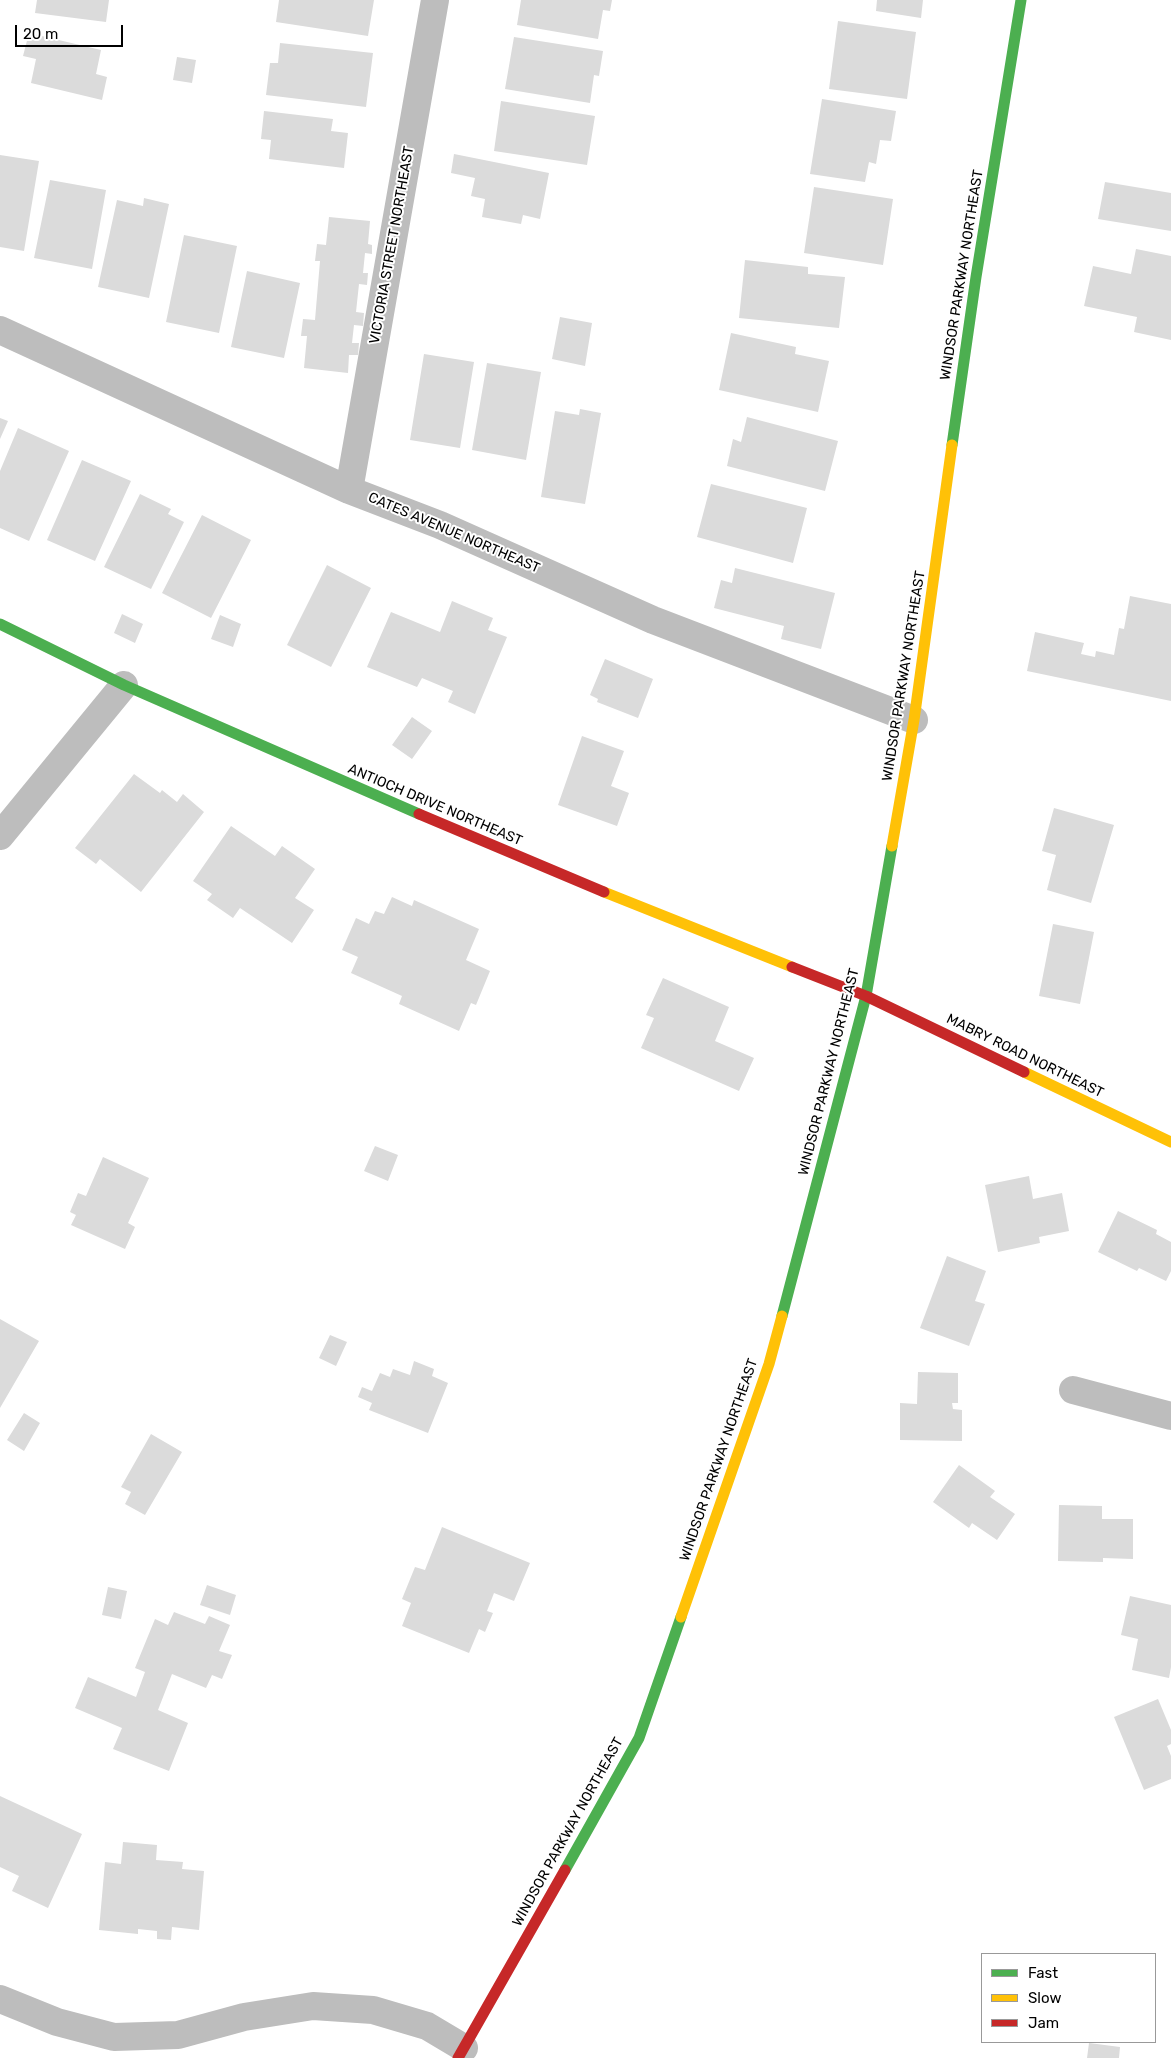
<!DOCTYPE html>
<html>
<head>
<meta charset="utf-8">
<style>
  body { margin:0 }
  #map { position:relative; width:1171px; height:2058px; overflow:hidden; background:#fff; font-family:Rubik,sans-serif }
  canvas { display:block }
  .legend { position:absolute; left:981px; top:1953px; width:175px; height:90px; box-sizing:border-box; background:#fff; border:1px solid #999; margin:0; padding:6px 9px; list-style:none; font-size:15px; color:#000 }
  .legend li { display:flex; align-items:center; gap:10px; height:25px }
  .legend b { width:25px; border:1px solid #999 }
  .scale { position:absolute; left:15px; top:25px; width:108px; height:22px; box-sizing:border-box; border:2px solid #000; border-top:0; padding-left:6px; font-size:15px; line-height:18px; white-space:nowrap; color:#000; -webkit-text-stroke:4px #fff; paint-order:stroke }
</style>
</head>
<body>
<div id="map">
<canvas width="1171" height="2058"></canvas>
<ul class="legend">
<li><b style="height:6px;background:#4caf50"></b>Fast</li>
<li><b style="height:6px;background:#ffc107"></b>Slow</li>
<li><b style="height:6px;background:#c62828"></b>Jam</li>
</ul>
<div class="scale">20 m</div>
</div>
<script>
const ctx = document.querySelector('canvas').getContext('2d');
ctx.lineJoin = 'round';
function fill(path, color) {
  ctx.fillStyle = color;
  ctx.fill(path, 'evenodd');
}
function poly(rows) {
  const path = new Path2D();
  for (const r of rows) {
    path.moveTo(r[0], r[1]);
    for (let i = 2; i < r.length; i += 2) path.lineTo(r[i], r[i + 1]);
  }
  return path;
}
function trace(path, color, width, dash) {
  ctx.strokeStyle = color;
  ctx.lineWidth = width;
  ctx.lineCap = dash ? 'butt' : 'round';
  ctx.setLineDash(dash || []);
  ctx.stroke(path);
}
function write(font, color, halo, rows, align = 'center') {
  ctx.font = font + ' Rubik,sans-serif';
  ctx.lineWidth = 4;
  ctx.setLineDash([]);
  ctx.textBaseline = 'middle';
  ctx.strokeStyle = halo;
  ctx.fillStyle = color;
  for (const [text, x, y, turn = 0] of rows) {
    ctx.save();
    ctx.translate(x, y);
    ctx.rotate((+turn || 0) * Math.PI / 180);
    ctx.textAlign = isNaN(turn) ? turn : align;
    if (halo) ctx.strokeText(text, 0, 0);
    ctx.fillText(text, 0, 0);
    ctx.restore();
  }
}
const building = poly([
  [37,0,109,0,106,22,35,13],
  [279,0,374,0,368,36,276,22],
  [521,0,612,0,610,11,603,10,598,39,517,25],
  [877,0,923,0,921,18,876,11],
  [838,21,916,32,907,99,829,89],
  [29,33,101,50,96,74,107,77,102,100,31,83,36,59,23,56],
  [514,37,603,51,599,76,594,75,590,103,505,89],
  [280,43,373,53,366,107,266,95,270,63,278,63],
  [177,57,196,60,192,83,173,80],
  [822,99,896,111,891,141,880,140,876,164,869,162,865,182,810,174],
  [501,101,595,116,587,165,494,151],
  [264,111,333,119,331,131,348,133,344,168,269,159,271,140,261,139],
  [454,154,549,173,540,219,523,215,521,224,482,217,485,199,471,196,475,178,451,173],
  [0,155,39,161,24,251,0,247],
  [50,180,106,190,92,269,34,258],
  [1105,182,1171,193,1171,231,1098,219],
  [814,187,893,199,883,265,804,253],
  [144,198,169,204,149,298,98,287,117,200,143,206],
  [329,217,370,221,368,244,372,245,372,254,365,253,363,273,368,273,367,285,359,284,356,312,364,313,363,326,354,325,352,343,359,343,358,355,349,355,348,373,304,368,307,336,301,336,303,319,315,320,320,261,315,261,317,244,326,245],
  [184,235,237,246,219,333,166,322],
  [1136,249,1171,256,1171,340,1134,332,1137,317,1084,306,1093,266,1131,274],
  [745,260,808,267,808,274,845,277,839,328,739,318],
  [247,271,300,283,284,358,231,347],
  [560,317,592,323,585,366,552,359],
  [731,333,796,347,795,354,829,361,818,412,719,390],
  [424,354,474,362,460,448,410,440],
  [487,363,541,372,526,460,472,450],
  [580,409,601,413,585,504,541,497,555,411,579,415],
  [747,417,838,441,825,491,727,466,733,439,741,442],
  [0,418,8,421,0,439],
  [18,428,69,451,29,541,0,528,0,471],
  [82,460,131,481,95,561,47,540],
  [711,484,807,508,793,563,697,537],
  [140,494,171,509,168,514,184,522,151,589,104,567],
  [202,515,251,540,211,618,162,593],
  [327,565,371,588,331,667,287,645],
  [735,568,835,593,821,649,781,639,784,626,714,608,721,580,732,583],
  [1130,596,1171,604,1171,701,1027,671,1035,632,1084,643,1081,654,1095,657,1096,651,1114,655,1119,628,1124,629],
  [452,601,493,618,488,630,507,637,475,714,448,702,453,691,422,678,417,687,367,667,391,612,440,632],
  [122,614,143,624,135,643,114,633],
  [220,615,241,624,233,647,211,639],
  [605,659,653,679,638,718,597,702,598,699,590,695],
  [412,717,432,731,412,759,392,745],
  [582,736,624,751,611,786,629,793,617,826,558,805],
  [134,774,160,793,162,790,177,802,183,794,204,812,141,892,100,859,96,864,75,848],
  [1054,808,1114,825,1091,903,1047,890,1056,855,1042,851],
  [231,826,275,856,282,846,315,869,295,898,314,910,292,943,240,908,233,918,207,900,212,894,193,881],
  [392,897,412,906,414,900,479,929,466,960,490,971,476,1005,471,1003,459,1031,399,1004,402,996,351,973,358,957,342,950,356,918,369,924,375,911,384,914],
  [1053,924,1094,932,1080,1004,1039,996],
  [663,978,729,1007,715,1041,754,1058,739,1091,641,1048,654,1018,646,1015],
  [375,1146,398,1155,388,1181,364,1171],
  [103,1157,149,1178,128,1223,135,1227,125,1249,71,1225,76,1215,70,1212,78,1193,86,1196],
  [1029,1176,1033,1199,1062,1193,1069,1231,1039,1237,1040,1243,998,1252,985,1185],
  [1118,1211,1157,1230,1156,1234,1171,1242,1171,1271,1166,1281,1139,1268,1137,1271,1098,1252],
  [947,1256,986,1271,975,1301,985,1304,969,1346,920,1328],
  [0,1319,39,1341,0,1408],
  [330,1335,347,1342,336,1366,319,1358],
  [414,1361,434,1369,432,1376,448,1383,428,1433,369,1410,372,1403,358,1397,362,1387,372,1391,380,1373,390,1377,393,1369,410,1375],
  [918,1372,958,1373,958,1403,952,1403,953,1409,962,1410,962,1441,900,1440,900,1403,917,1404],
  [24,1413,40,1423,24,1451,7,1440],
  [151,1434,182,1452,145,1515,125,1504,131,1492,121,1487],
  [959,1465,995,1491,990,1497,1015,1514,997,1540,972,1523,969,1528,933,1502],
  [1059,1505,1102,1506,1102,1519,1133,1519,1133,1559,1103,1558,1103,1562,1058,1561],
  [442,1527,530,1563,514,1601,494,1593,487,1611,493,1613,485,1632,479,1629,469,1653,402,1626,411,1603,402,1599,415,1567,425,1570],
  [207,1585,236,1595,230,1615,200,1605],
  [108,1587,127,1591,121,1619,102,1615],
  [1130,1596,1171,1605,1171,1667,1169,1678,1132,1670,1138,1639,1121,1635],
  [174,1612,205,1624,209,1616,230,1625,219,1651,232,1655,222,1679,212,1675,206,1688,172,1674,158,1710,188,1723,169,1771,113,1749,122,1728,75,1708,88,1677,136,1697,145,1672,135,1668,155,1619,168,1625],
  [1158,1699,1171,1730,1171,1744,1167,1746,1171,1756,1171,1779,1144,1790,1114,1717],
  [0,1796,82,1834,48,1908,12,1891,19,1876,0,1867],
  [123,1842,157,1845,156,1860,183,1862,182,1869,204,1871,199,1930,172,1927,171,1940,157,1939,157,1931,138,1929,138,1934,99,1930,105,1862,121,1864],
  [1089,2043,1120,2047,1119,2058,1087,2058]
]);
const street = poly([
  [0,330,349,490,440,525,653,620,914,720],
  [349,490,435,0],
  [0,836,124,685],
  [1073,1390,1171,1416],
  [0,1999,57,2022,114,2037,178,2035,244,2017,313,2006,373,2010,427,2026,464,2048]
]);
const fast = poly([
  [952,445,976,277,1021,0],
  [0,624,124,685,419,814],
  [782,1316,866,996,892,846],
  [565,1870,639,1738,681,1617]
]);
const slow = poly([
  [892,846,914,720,952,445],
  [604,892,792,967],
  [1024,1072,1171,1142],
  [681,1617,769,1364,782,1316]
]);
const jam = poly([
  [419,814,604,892],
  [792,967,866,996,1024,1072],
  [458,2058,565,1870]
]);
const streetNames = [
  ["VICTORIA STREET NORTHEAST",392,245,-80],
  ["WINDSOR PARKWAY NORTHEAST",962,275,-81],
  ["CATES AVENUE NORTHEAST",454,533,23],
  ["WINDSOR PARKWAY NORTHEAST",904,676,-81],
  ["ANTIOCH DRIVE NORTHEAST",435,805,23],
  ["MABRY ROAD NORTHEAST",1025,1056,26],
  ["WINDSOR PARKWAY NORTHEAST",829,1072,-76],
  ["WINDSOR PARKWAY NORTHEAST",719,1460,-71],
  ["WINDSOR PARKWAY NORTHEAST",568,1832,-61]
];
fill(building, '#dbdbdb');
trace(street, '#bdbdbd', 28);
trace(fast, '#4caf50', 11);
trace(slow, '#ffc107', 11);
trace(jam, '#c62828', 11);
write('14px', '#000', '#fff', streetNames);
</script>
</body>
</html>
